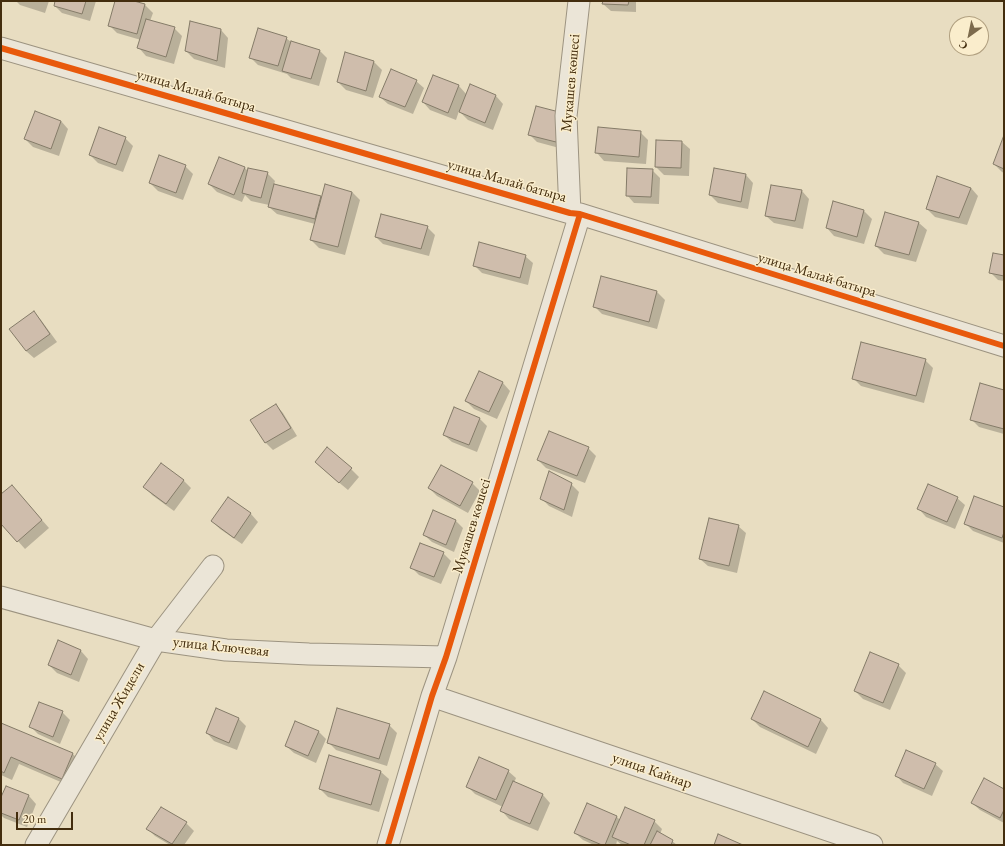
<!DOCTYPE html>
<html>
<head>
<meta charset="utf-8">
<style>
  body { margin:0 }
  #map { position:relative; width:1005px; height:846px; overflow:hidden; background:#e8ddc1; font-family:"EB Garamond",serif }
  canvas { display:block }
  .frame { position:absolute; inset:0; border:2px solid #432d0e; pointer-events:none }
  .north { position:absolute; left:949px; top:16px; width:40px; height:40px; box-sizing:border-box; background:#faedcc; border:1px solid #b1a080; border-radius:50%; rotate:213deg; font-size:11px; font-weight:700; line-height:16px; text-align:center; color:#432d0e }
  .north::after { content:''; display:block; margin:auto; width:14px; height:18px; background:#7d6b4d; clip-path:polygon(50% 0,100% 100%,50% 72%,0 100%) }
  .scale { position:absolute; left:16px; top:812px; width:57px; height:18px; box-sizing:border-box; border:2px solid #432d0e; border-top:0; padding-left:5px; font-size:12px; line-height:14px; white-space:nowrap; color:#432d0e; -webkit-text-stroke:3px #faedcc; paint-order:stroke }
</style>
</head>
<body>
<div id="map">
<canvas width="1005" height="846"></canvas>
<div class="frame"></div>
<div class="north">С</div>
<div class="scale">20 m</div>
</div>
<script>
const ctx = document.querySelector('canvas').getContext('2d');
ctx.lineJoin = 'round';
function fill(path, color) {
  ctx.fillStyle = color;
  ctx.fill(path, 'evenodd');
}
function poly(rows) {
  const path = new Path2D();
  for (const r of rows) {
    path.moveTo(r[0], r[1]);
    for (let i = 2; i < r.length; i += 2) path.lineTo(r[i], r[i + 1]);
  }
  return path;
}
function trace(path, color, width, dash) {
  ctx.strokeStyle = color;
  ctx.lineWidth = width;
  ctx.lineCap = dash ? 'butt' : 'round';
  ctx.setLineDash(dash || []);
  ctx.stroke(path);
}
function write(font, color, halo, rows, align = 'center') {
  ctx.font = font + ' "EB Garamond",serif';
  ctx.lineWidth = 3;
  ctx.setLineDash([]);
  ctx.textBaseline = 'middle';
  ctx.strokeStyle = halo;
  ctx.fillStyle = color;
  for (const [text, x, y, turn = 0] of rows) {
    ctx.save();
    ctx.translate(x, y);
    ctx.rotate((+turn || 0) * Math.PI / 180);
    ctx.textAlign = isNaN(turn) ? turn : align;
    if (halo) ctx.strokeText(text, 0, 0);
    ctx.fillText(text, 0, 0);
    ctx.restore();
  }
}
const shadow = poly([
  [16,1,49,1,45,13,20,5],
  [56,1,96,1,90,21,62,13,55,6],
  [116,1,130,1,145,5,153,13,150,21,174,28,182,36,174,64,146,56,139,48,141,40,117,33,109,25],
  [604,1,636,1,636,12,611,11,603,4],
  [221,30,228,38,225,68,194,59,186,51],
  [286,38,291,42,319,50,327,58,319,86,291,78,287,74,258,65,251,58],
  [346,54,374,62,382,70,373,98,346,90,338,82],
  [416,81,424,88,413,114,388,104,380,97],
  [459,86,467,95,471,86,496,96,503,104,493,130,468,120,459,111,456,120,430,110,423,102],
  [536,107,563,149,537,142,530,135],
  [61,121,68,129,59,156,33,147,25,139],
  [640,132,648,140,646,164,604,161,597,153],
  [125,138,133,146,123,172,98,163,90,155],
  [1004,138,1004,173,1002,172,994,164],
  [682,142,690,149,689,176,664,175,656,167],
  [220,158,245,168,248,171,267,173,275,181,274,184,322,197,352,192,360,200,345,255,319,248,311,240,315,224,277,214,269,207,269,205,251,201,245,195,242,202,217,192,209,184],
  [185,166,193,174,183,200,158,191,150,183],
  [652,170,660,178,659,204,634,203,627,195],
  [746,175,753,183,748,209,718,203,710,195],
  [971,188,978,196,967,225,935,217,927,209],
  [802,191,809,199,803,229,774,223,766,216],
  [834,203,864,211,872,219,864,244,834,236,827,228],
  [886,213,919,223,927,230,916,262,884,254,876,246],
  [427,227,435,235,429,256,383,244,376,237],
  [525,256,533,263,528,285,482,273,474,265],
  [1004,256,1004,281,998,280,990,272],
  [602,277,657,292,665,300,657,329,602,314,594,306],
  [33,312,41,320,57,342,34,358,26,351],
  [925,360,933,368,924,403,861,386,853,378],
  [479,372,503,383,510,391,497,419,474,409,466,401],
  [1004,391,1004,434,979,427,971,419],
  [276,405,283,413,297,436,273,450,266,443,251,420],
  [480,419,487,426,477,452,452,442,444,435],
  [588,448,596,456,585,483,546,468,538,460],
  [316,462,351,469,359,477,348,490,324,470],
  [441,466,472,483,480,491,468,513,437,496,429,488],
  [183,480,191,488,174,511,152,495,145,487],
  [571,484,579,492,572,517,549,506,541,498],
  [12,486,49,528,25,549,1,522,1,496],
  [229,498,251,514,258,522,242,544,220,529,212,521],
  [957,498,965,505,955,529,926,517,919,509],
  [1004,508,1004,543,973,531,965,523],
  [456,521,463,528,454,552,432,542,424,535],
  [738,526,746,533,737,573,708,566,700,559],
  [443,553,451,561,441,584,419,575,411,567],
  [58,642,81,651,88,659,79,682,57,673,49,665],
  [898,665,906,673,890,710,863,699,855,691],
  [765,693,821,720,828,728,816,754,760,727,752,719],
  [62,712,70,720,60,744,38,734,31,727],
  [239,719,246,726,237,750,214,741,207,733],
  [1,724,73,754,80,762,70,786,19,764,12,780,1,775],
  [389,725,397,733,387,766,336,750,328,742],
  [318,731,326,739,316,763,294,753,286,746],
  [935,764,943,771,932,796,903,783,896,775],
  [508,771,516,778,514,783,543,795,550,803,538,831,509,819,502,811,503,807,475,794,467,786],
  [381,772,389,779,379,812,328,797,320,789],
  [6,787,29,796,36,804,27,827,4,818,1,815,1,800],
  [1004,790,1004,823,980,810,972,803],
  [161,808,186,823,194,831,184,845,170,845,155,836,148,829],
  [617,817,620,820,654,821,662,829,660,834,672,841,677,845,622,845,617,841,616,845,594,845,583,840,575,833]
]);
const building = poly([
  [55,1,86,1,82,14,54,6,55,1],
  [115,1,134,1,145,4,137,34,108,26,115,1],
  [603,1,629,1,628,5,602,4,603,1],
  [146,19,175,27,166,57,137,48,146,19],
  [190,21,221,29,217,61,185,51,190,21],
  [258,28,287,37,278,66,249,58,258,28],
  [291,41,320,50,311,79,282,71,291,41],
  [345,52,374,61,366,91,337,82,345,52],
  [391,69,417,80,405,107,379,97,391,69],
  [433,75,459,85,448,113,422,102,433,75],
  [470,84,496,95,485,123,459,112,470,84],
  [536,106,563,113,556,142,528,135,536,106],
  [35,111,61,121,51,149,24,139,35,111],
  [99,127,126,137,116,165,89,155,99,127],
  [598,127,641,131,639,157,595,153,598,127],
  [1004,135,1004,169,993,164,1004,135],
  [656,140,682,141,681,168,655,167,656,140],
  [159,155,186,165,176,193,149,183,159,155],
  [219,157,245,167,234,195,208,184,219,157],
  [248,168,268,172,261,198,242,193,248,168],
  [627,168,653,169,651,197,626,196,627,168],
  [714,168,746,174,741,202,709,195,714,168],
  [937,176,971,188,959,218,926,209,937,176],
  [274,184,321,196,315,219,268,207,274,184],
  [325,184,352,192,338,247,310,240,325,184],
  [771,185,802,190,795,221,765,216,771,185],
  [833,201,864,210,857,237,826,228,833,201],
  [885,212,919,222,909,255,875,246,885,212],
  [381,214,428,226,421,249,375,237,381,214],
  [479,242,526,255,520,278,473,266,479,242],
  [993,253,1004,255,1004,276,989,273,993,253],
  [601,276,657,291,649,322,593,307,601,276],
  [34,311,50,334,26,351,9,329,34,311],
  [861,342,926,359,916,396,852,379,861,342],
  [479,371,503,382,489,412,465,401,479,371],
  [980,383,1004,390,1004,429,970,420,980,383],
  [276,404,291,428,265,443,250,420,276,404],
  [454,407,480,418,469,445,443,435,454,407],
  [549,431,589,447,577,476,537,460,549,431],
  [327,447,352,468,339,483,315,462,327,447],
  [161,463,184,480,166,504,143,487,161,463],
  [441,465,473,482,460,506,428,488,441,465],
  [549,471,572,483,564,510,540,499,549,471],
  [928,484,958,497,947,522,917,509,928,484],
  [12,485,42,520,17,542,1,524,1,494,12,485],
  [974,496,1004,507,1004,532,1002,538,964,524,974,496],
  [228,497,251,513,234,538,211,521,228,497],
  [433,510,456,520,446,545,423,535,433,510],
  [709,518,739,525,729,566,699,559,709,518],
  [420,543,444,552,434,577,410,568,420,543],
  [58,640,81,650,71,675,48,665,58,640],
  [870,652,899,664,883,703,854,691,870,652],
  [764,691,821,719,808,747,751,719,764,691],
  [39,702,63,711,53,737,29,727,39,702],
  [216,708,239,718,229,743,206,733,216,708],
  [337,708,390,724,379,759,327,743,337,708],
  [295,721,319,731,308,756,285,746,295,721],
  [1,723,73,753,62,779,11,757,4,773,1,771,1,723],
  [906,750,936,763,924,789,895,776,906,750],
  [329,755,381,771,371,805,319,789,329,755],
  [479,757,509,770,496,800,466,787,479,757],
  [984,778,1004,789,1004,810,1000,818,971,803,984,778],
  [513,781,543,794,530,824,500,811,513,781],
  [6,786,29,795,19,820,1,813,1,797,6,786],
  [587,803,617,816,605,845,602,845,574,833,587,803],
  [161,807,187,822,172,844,146,829,161,807],
  [625,807,655,820,644,845,631,845,612,837,625,807],
  [657,831,673,840,671,845,650,845,657,831],
  [718,834,743,845,714,845,718,834]
]);
const street = poly([
  [1,48,570,213,580,214,1004,346],
  [570,213,566,116,579,1],
  [1,597,156,640,226,650,309,654,446,657],
  [432,696,872,845],
  [36,845,156,640,213,566],
  [388,845,432,696,446,657,580,214]
]);
const cycleway = poly([
  [1,48,570,213,580,214,1004,346],
  [388,845,432,696,446,657,580,214]
]);
const streetNames = [
  ["Мукашев көшесі",571,83,-85],
  ["улица Малай батыра",196,91,16],
  ["улица Малай батыра",507,181,16],
  ["улица Малай батыра",817,275,17],
  ["Мукашев көшесі",472,526,-73],
  ["улица Ключевая",221,647,6],
  ["улица Жидели",119,702,-60],
  ["улица Кайнар",652,771,19]
];
fill(shadow, '#0003');
fill(building, '#cfbdac');
trace(building, '#847b68', 1);
trace(street, '#9c9380', 23);
trace(street, '#ebe5d7', 21);
trace(cycleway, '#e8590c', 6);
write('15px', '#432d0e', '#faedcc', streetNames);
</script>
</body>
</html>
